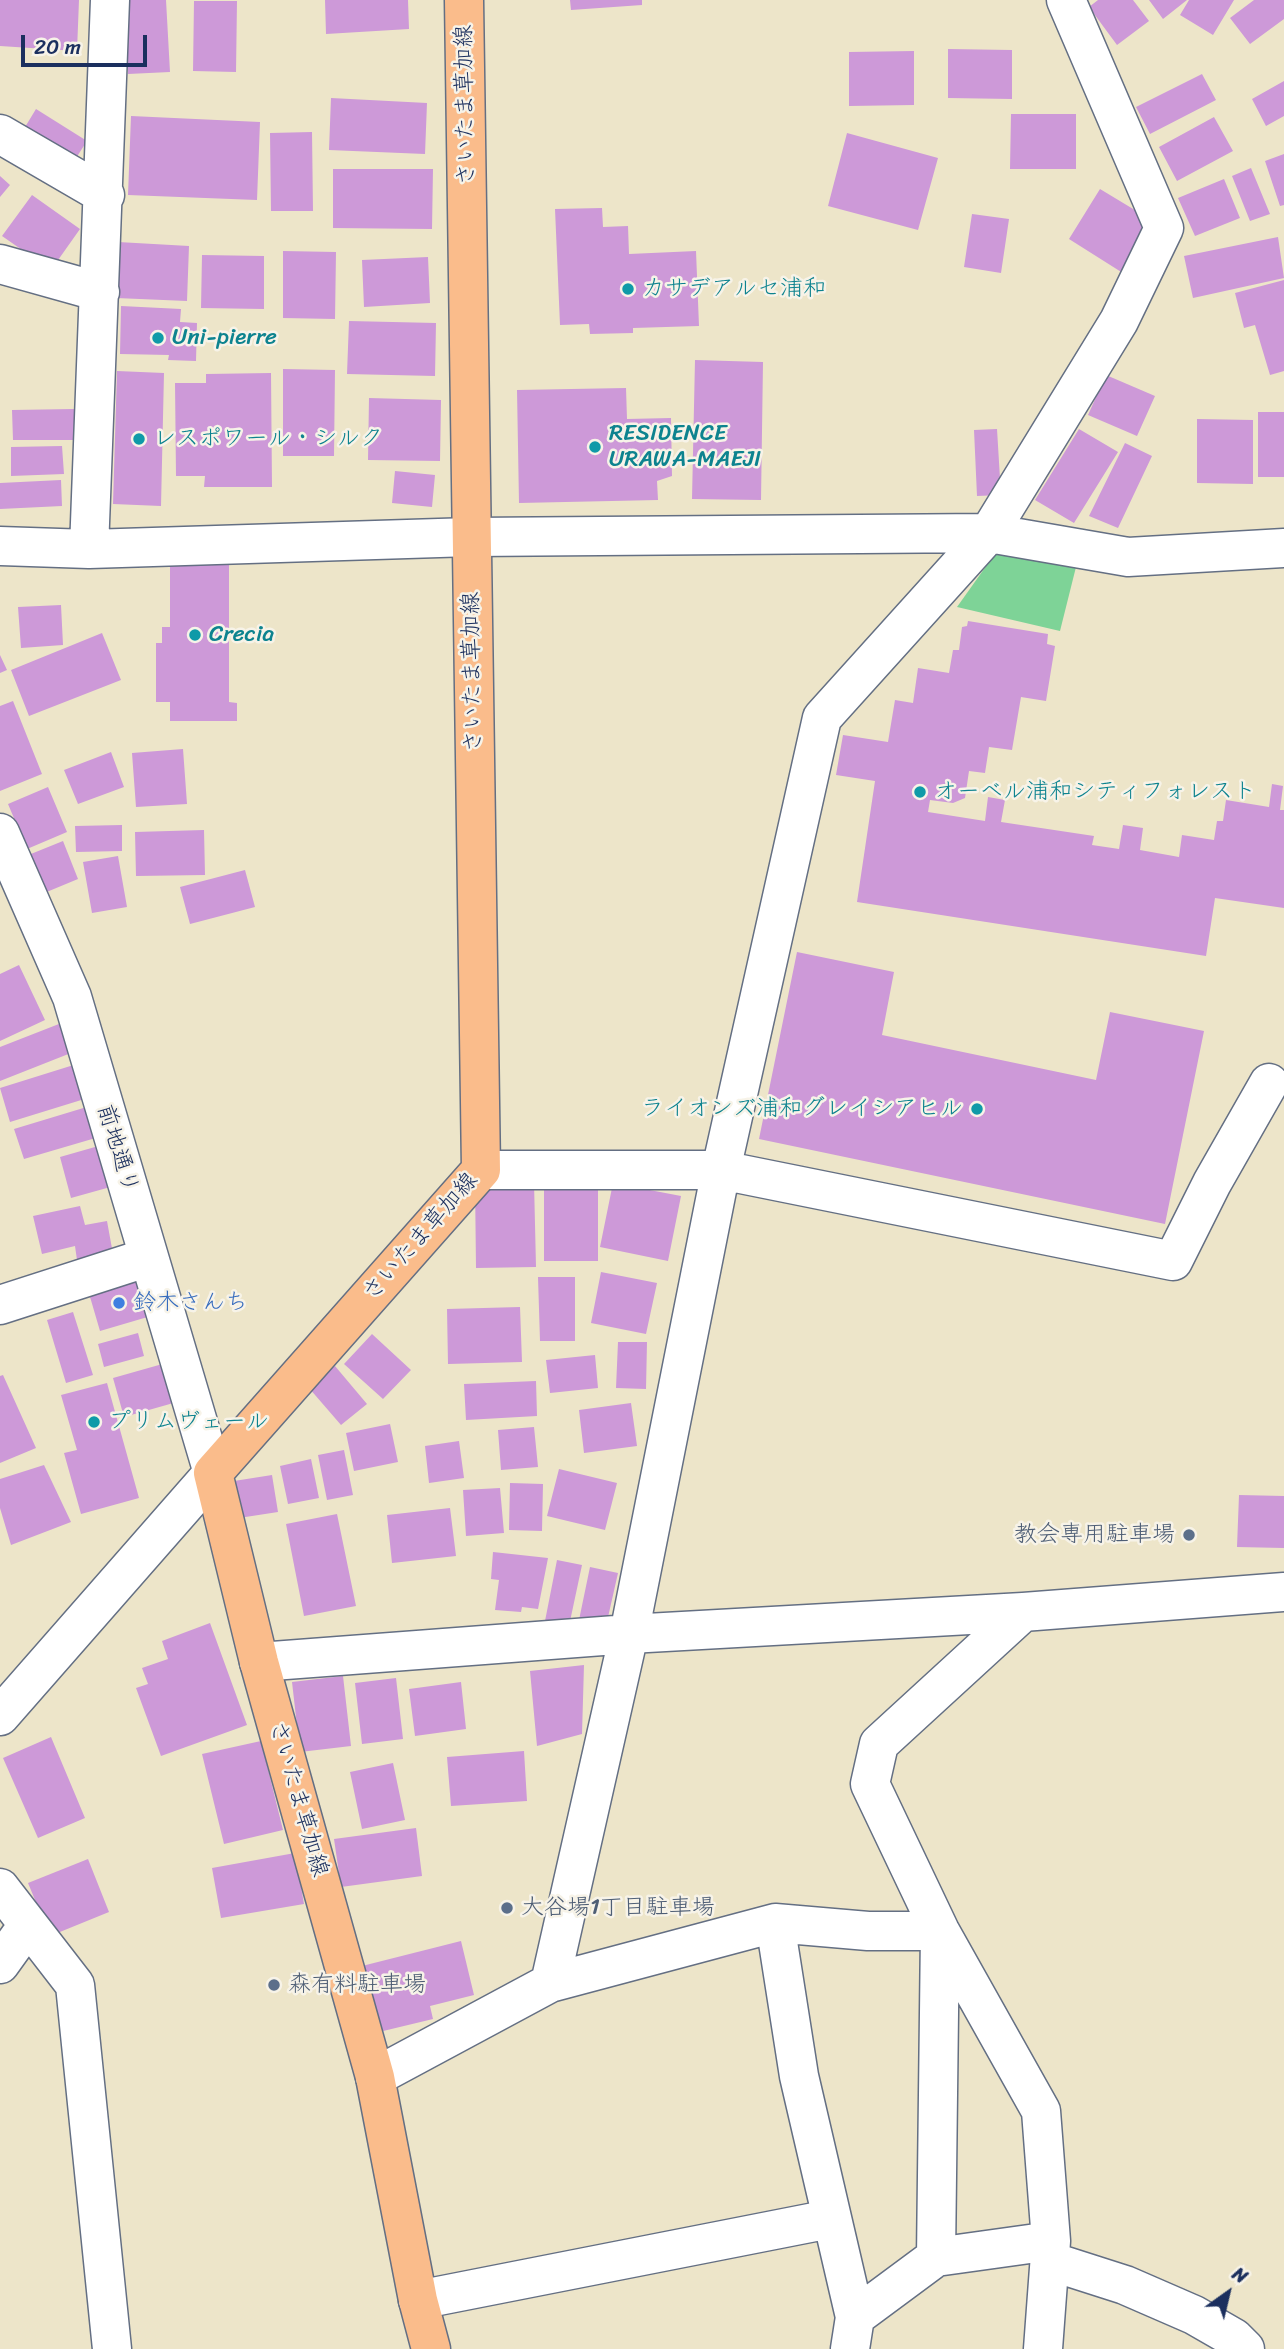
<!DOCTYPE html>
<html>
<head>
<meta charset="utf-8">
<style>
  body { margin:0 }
  #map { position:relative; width:1284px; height:2349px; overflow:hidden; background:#ede5c9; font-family:Sriracha,sans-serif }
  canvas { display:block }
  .north { position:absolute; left:1193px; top:2258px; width:70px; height:70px; -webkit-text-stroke:5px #f7f3e8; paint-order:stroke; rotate:34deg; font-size:19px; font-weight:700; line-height:28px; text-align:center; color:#1b2f5e }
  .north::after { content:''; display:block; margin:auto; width:24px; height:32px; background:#1b2f5e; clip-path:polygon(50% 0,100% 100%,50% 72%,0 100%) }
  .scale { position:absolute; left:21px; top:35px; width:126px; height:32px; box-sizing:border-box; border:4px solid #1b2f5e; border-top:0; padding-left:9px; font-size:21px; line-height:24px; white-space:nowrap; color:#1b2f5e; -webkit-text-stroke:5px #f7f3e8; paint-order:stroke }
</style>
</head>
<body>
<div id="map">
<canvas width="1284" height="2349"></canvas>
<div class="north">N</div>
<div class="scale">20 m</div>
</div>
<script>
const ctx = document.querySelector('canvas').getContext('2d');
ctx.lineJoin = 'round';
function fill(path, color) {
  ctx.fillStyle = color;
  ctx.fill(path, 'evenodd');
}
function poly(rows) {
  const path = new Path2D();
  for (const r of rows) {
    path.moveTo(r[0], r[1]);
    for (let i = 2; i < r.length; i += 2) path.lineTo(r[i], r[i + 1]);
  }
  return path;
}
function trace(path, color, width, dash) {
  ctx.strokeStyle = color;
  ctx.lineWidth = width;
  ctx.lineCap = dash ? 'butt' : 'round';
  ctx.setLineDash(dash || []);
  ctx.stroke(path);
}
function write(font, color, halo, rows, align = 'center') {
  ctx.font = font + ' Sriracha,"Klee One",sans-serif';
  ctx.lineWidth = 5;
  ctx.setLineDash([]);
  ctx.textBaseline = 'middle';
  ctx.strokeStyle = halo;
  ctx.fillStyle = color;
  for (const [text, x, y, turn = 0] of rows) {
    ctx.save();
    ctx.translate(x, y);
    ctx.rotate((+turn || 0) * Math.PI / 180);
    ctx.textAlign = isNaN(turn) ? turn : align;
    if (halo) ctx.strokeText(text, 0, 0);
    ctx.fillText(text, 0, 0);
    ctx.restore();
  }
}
const green = poly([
  [999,548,1076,567,1060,631,957,607]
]);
const building = poly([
  [0,0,79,0,77,51,0,46],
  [126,0,166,0,170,72,128,74],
  [325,0,408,0,409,29,326,34],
  [570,0,642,0,642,5,571,10],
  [1098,0,1133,0,1149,21,1117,45,1089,7],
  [1149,0,1187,0,1163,19],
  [1189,0,1234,0,1213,35,1180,15],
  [1254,0,1284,0,1284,19,1250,44,1230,18],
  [194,1,237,1,236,72,193,71],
  [948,49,1012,50,1012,99,948,98],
  [914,51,914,105,849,106,849,52],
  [1202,74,1216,100,1150,134,1136,107],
  [1284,81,1284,116,1266,126,1252,99],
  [331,98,427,103,425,154,329,150],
  [36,109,87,141,69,169,19,137],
  [1011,114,1076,114,1076,169,1010,169],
  [131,116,260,122,257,200,128,195],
  [1214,117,1233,151,1177,181,1159,147],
  [312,132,313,211,271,211,270,133],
  [847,133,938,158,918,230,828,206],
  [1284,154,1284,205,1280,206,1265,161],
  [1251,168,1270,214,1250,221,1232,176],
  [333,169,433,169,432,229,333,228],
  [0,176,10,185,0,197],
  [1224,179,1240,218,1195,236,1178,198],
  [1100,189,1158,224,1126,275,1069,239],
  [32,195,80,229,51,270,2,236],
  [602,208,603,227,628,226,629,254,696,251,699,326,633,328,633,333,590,334,589,324,560,325,555,209],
  [972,214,1009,219,1001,273,964,267],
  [1278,237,1284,278,1193,298,1184,256],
  [118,242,189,246,187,301,116,298],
  [283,251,336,252,335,319,283,318],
  [202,255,264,256,264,309,201,308],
  [428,257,430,303,364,307,362,260],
  [1284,280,1284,371,1270,375,1255,325,1244,328,1235,293],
  [121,306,181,309,180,322,197,323,196,361,168,360,169,355,120,354],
  [349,321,436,323,435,376,347,374],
  [695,360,763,362,761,500,692,499],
  [283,369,335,370,334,456,283,456],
  [117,371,164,373,161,506,113,504],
  [271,373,272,487,204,487,205,476,176,476,175,383,206,383,206,374],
  [1106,375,1155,396,1137,436,1088,415],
  [626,388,627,419,671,418,672,476,657,481,658,500,519,503,517,390],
  [369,398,441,400,440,461,368,460],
  [74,409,75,440,13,440,12,410],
  [1258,412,1284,412,1284,477,1258,477],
  [1197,419,1253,420,1253,484,1197,483],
  [997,429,1001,495,977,496,974,430],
  [1079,429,1118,452,1074,523,1035,500],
  [1125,443,1152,456,1118,528,1089,516],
  [62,446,64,474,11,476,11,447],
  [395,471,435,475,432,507,392,503],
  [61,480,62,506,0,509,0,483],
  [170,557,229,557,229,702,237,703,237,721,170,721,170,702,156,702,156,643,162,643,162,627,170,627],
  [61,605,63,645,21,648,18,607],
  [968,621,1048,634,1047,644,1055,646,1046,701,1021,697,1012,750,989,747,985,773,969,771,965,798,953,803,930,800,928,812,985,821,988,797,1005,800,1001,822,1094,836,1092,845,1119,849,1123,825,1143,828,1140,850,1179,857,1182,835,1214,840,1217,821,1223,821,1226,800,1269,807,1272,784,1283,786,1280,810,1284,810,1284,908,1215,898,1206,956,857,902,875,781,836,775,843,735,888,742,895,700,913,703,918,668,949,673,953,650,959,650,962,627,967,626],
  [102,633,121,680,29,716,11,670],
  [0,655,7,670,0,673],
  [13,701,42,774,0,791,0,706],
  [183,749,187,804,136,807,132,753],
  [111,752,124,787,78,804,64,770],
  [48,787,67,832,27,849,8,804],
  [122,825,122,851,76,852,75,826],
  [204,830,205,875,136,876,135,832],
  [63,841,78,879,37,896,21,858],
  [118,856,127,907,92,913,83,862],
  [245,870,255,907,190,924,180,887],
  [797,952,894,972,882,1035,1096,1080,1110,1012,1204,1031,1165,1224,759,1139],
  [19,965,45,1020,0,1041,0,974],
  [64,1022,76,1051,0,1081,0,1047],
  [80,1063,91,1097,10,1122,0,1088],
  [90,1106,99,1137,24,1159,14,1129],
  [102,1145,114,1186,71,1198,60,1157],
  [475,1182,534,1182,536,1267,476,1268],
  [544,1183,598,1184,598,1261,544,1261],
  [613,1183,681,1196,668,1261,600,1247],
  [80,1206,85,1225,107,1221,113,1254,77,1260,75,1246,42,1254,33,1216],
  [601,1272,657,1283,646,1334,591,1323],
  [138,1275,151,1316,100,1331,88,1290],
  [538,1277,575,1277,575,1341,540,1341],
  [520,1307,522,1362,448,1364,447,1309],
  [73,1312,93,1375,66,1383,47,1320],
  [138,1333,144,1356,104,1367,98,1344],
  [372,1334,411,1370,383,1399,344,1364],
  [618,1342,647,1342,646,1389,616,1388],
  [595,1355,598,1388,550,1393,546,1360],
  [166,1363,177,1402,124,1417,113,1378],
  [335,1366,367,1404,341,1425,309,1388],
  [3,1375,36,1448,0,1463,0,1376],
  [536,1381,537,1416,466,1420,464,1384],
  [107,1383,139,1498,81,1514,64,1453,77,1450,61,1395],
  [631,1403,637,1446,584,1453,579,1410],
  [390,1424,398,1462,354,1471,346,1433],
  [534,1427,538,1467,501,1470,498,1430],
  [459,1441,464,1478,429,1483,425,1446],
  [344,1450,353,1495,327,1500,318,1455],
  [311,1459,319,1498,288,1504,280,1466],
  [44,1465,71,1522,11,1545,0,1508,0,1479],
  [559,1469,617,1483,605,1530,547,1516],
  [272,1475,278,1512,239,1518,234,1481],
  [510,1483,543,1484,542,1531,509,1530],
  [500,1488,504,1533,466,1536,463,1490],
  [1239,1495,1284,1496,1284,1548,1237,1547],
  [450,1508,456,1556,392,1563,387,1515],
  [337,1514,356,1606,304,1616,286,1524],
  [493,1552,548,1558,538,1609,522,1607,521,1612,495,1610,499,1580,491,1579],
  [557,1560,582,1565,569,1626,545,1621],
  [590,1567,618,1573,606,1626,579,1620],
  [210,1623,247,1725,161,1756,136,1688,148,1684,142,1668,168,1659,162,1641],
  [584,1665,582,1734,537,1746,530,1671],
  [343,1676,351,1746,300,1752,292,1682],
  [396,1678,403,1739,362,1744,355,1683],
  [461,1682,466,1729,415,1736,409,1689],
  [51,1737,85,1818,38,1838,3,1758],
  [261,1741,283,1830,224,1844,202,1754],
  [524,1751,527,1801,451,1806,447,1757],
  [393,1763,405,1820,362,1829,350,1772],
  [416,1828,422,1876,341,1887,334,1839],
  [295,1853,304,1904,221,1918,212,1868],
  [88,1859,109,1912,50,1936,28,1883],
  [461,1941,474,1995,430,2006,433,2019,379,2032,362,1966]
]);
const minor = poly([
  [0,134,105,195],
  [0,264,100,292],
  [0,546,89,549,471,537,989,533,1128,557,1284,548],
  [89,549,110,0],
  [0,833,72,997,213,1473,0,1716],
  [481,1170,721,1170,1173,1261,1212,1183,1269,1083],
  [0,1305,149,1257],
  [1023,1612,879,1744,870,1784,940,1931,1041,2111,1051,2241],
  [259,1662,629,1634,1023,1612,1284,1592],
  [0,1888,75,1985,112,2349],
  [775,1923,799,2076,855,2317],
  [0,1964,28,1925],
  [550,1983,775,1923,868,1931,940,1931,936,2257],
  [375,2077,550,1983,629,1634,721,1170,822,718,989,533,1119,321,1164,228,1066,0],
  [1050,2261,1125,2285,1194,2315,1234,2338,1245,2349],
  [418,2300,830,2219],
  [850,2349,855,2317,936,2257,1051,2241,1043,2349]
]);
const major = poly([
  [431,2349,418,2300,375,2077,259,1662,213,1473,481,1170,464,0]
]);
const markers = [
  [628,289,7,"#0f9aa8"],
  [158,338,7,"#0f9aa8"],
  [139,439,7,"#0f9aa8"],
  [595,447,7,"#0f9aa8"],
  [195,635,7,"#0f9aa8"],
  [920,792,7,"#0f9aa8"],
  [977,1109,7,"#0f9aa8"],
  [119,1303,7,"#3f7fe0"],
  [94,1422,7,"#0f9aa8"],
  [1189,1535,7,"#5c6f8a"],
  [507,1908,7,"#5c6f8a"],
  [274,1985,7,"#5c6f8a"]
];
const streetNames = [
  ["さいたま草加線",466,105,-91],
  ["さいたま草加線",473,672,-91],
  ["前地通り",117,1149,73],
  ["さいたま草加線",421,1237,-49],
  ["さいたま草加線",298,1799,74]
];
const cultureNames = [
  ["カサデアルセ浦和",642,289],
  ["Uni-pierre",172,338],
  ["RESIDENCE",609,434],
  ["URAWA-MAEJI",609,460],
  ["レスポワール・シルク",153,439],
  ["Crecia",209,635],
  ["オーベル浦和シティフォレスト",934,792],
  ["ライオンズ浦和グレイシアヒル",963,1109,"right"],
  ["プリムヴェール",108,1422]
];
const shopNames = [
  ["鈴木さんち",133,1303]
];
const serviceNames = [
  ["教会専用駐車場",1175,1535,"right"],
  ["大谷場1丁目駐車場",521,1908],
  ["森有料駐車場",288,1985]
];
fill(green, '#7ed397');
fill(building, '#cd99d8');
trace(minor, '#646f83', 41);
trace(major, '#646f83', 41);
trace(minor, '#fff', 38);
trace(major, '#fabc8b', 38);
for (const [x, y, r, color] of markers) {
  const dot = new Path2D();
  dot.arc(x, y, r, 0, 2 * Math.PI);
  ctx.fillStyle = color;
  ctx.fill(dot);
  trace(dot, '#f7f3e8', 2.5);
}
write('23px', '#1b2f5e', '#f7f3e8', streetNames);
write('23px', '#0d838f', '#f7f3e8', cultureNames, 'left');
write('23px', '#366cbe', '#f7f3e8', shopNames, 'left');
write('23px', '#4e5e75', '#f7f3e8', serviceNames, 'left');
</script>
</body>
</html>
